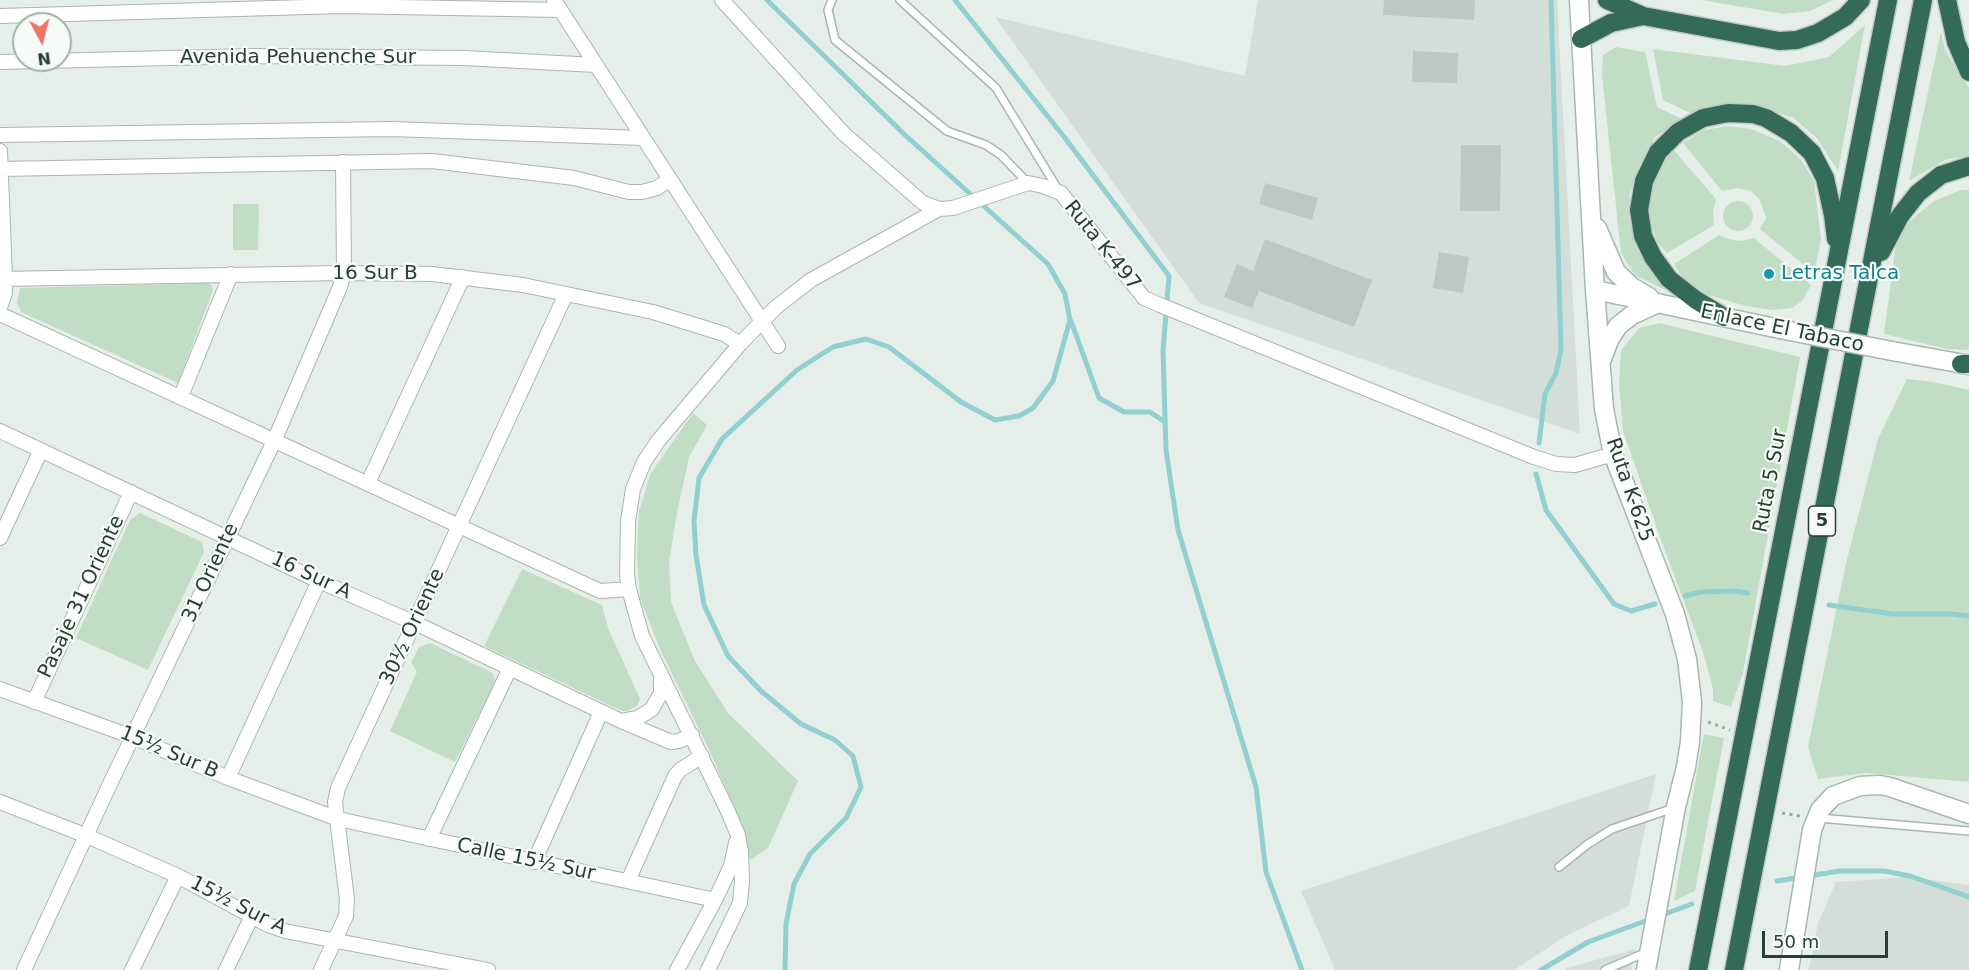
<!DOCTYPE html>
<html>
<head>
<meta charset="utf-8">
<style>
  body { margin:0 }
  #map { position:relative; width:1969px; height:970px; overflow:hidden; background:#e6eeea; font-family:"DejaVu Sans",sans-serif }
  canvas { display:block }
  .north { position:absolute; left:12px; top:12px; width:60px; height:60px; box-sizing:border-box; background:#f7fbf8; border:2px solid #a3b0aa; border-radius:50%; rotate:173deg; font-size:16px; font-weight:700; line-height:24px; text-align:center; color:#264035 }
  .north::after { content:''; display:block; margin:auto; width:21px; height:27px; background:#eb7667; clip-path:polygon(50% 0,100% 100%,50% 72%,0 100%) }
  .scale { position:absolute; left:1762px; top:931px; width:126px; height:27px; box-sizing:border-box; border:3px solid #264035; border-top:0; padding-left:8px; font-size:18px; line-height:21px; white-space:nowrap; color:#264035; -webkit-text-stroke:4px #f7fbf8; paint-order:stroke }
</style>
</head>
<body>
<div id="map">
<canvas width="1969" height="970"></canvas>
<div class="north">N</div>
<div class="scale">50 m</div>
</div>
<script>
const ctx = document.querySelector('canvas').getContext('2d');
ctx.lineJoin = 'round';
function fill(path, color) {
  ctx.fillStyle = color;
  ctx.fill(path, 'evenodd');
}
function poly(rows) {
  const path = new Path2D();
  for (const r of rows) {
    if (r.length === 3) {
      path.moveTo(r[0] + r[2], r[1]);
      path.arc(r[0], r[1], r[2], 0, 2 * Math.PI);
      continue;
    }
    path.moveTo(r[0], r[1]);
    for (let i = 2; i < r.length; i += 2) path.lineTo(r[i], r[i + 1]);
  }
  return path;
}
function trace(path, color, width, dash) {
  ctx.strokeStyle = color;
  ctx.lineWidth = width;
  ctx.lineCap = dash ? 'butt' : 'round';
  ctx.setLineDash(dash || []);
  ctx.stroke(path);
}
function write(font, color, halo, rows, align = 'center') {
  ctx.font = font + ' "DejaVu Sans",sans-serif';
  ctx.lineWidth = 4.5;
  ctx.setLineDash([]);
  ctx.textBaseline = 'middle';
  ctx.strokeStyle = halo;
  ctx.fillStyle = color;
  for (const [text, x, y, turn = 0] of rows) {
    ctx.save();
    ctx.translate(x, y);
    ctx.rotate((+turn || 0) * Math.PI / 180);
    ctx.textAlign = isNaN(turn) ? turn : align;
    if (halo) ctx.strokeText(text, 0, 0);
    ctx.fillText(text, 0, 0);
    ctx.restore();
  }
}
const built = poly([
  [1258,0,1557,0,1580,434,1199,303,995,17,1245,76],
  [1656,774,1629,906,1569,934,1514,970,1335,970,1301,891],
  [1909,877,1969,885,1969,970,1809,970,1818,923,1836,882],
  [1635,949,1631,970,1565,970,1567,968]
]);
const green = poly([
  [1701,0,1833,0,1810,11,1784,14],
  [1865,25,1838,171,1817,138,1792,117,1758,108,1692,114,1663,100,1653,49,1785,66,1829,57],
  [1941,31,1945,50,1969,88,1969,157,1947,159,1909,181],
  [1616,47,1645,52,1657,107,1682,119,1655,137,1642,163,1630,193,1629,219,1637,246,1665,290,1635,275,1621,253,1602,75,1603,55],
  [1728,126,1751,129,1780,141,1801,160,1814,181,1821,240,1814,273,1760,229,1766,218,1760,200,1751,191,1738,188,1722,191,1683,143,1704,130],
  [1673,149,1716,199,1713,212,1714,225,1667,253,1658,243,1650,223,1649,196,1656,171],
  [1961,190,1969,190,1969,350,1947,349,1884,334,1896,244,1910,221,1934,201],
  [1738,216,15],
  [233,204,259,204,258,250,233,250],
  [1719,235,1729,239,1741,241,1754,238,1811,285,1803,300,1792,308,1773,310,1746,306,1708,295,1686,282,1674,264],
  [210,283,213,290,178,383,21,312,17,302,20,288],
  [1659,323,1800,357,1743,673,1731,707,1713,701,1713,689,1704,655,1661,540,1623,431,1619,382,1621,350,1639,328],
  [1907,379,1933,382,1969,390,1969,782,1866,773,1818,779,1808,747,1846,563,1878,439],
  [693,413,707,425,689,457,677,513,669,561,671,602,695,661,728,713,798,781,768,848,750,860,741,823,710,752,660,649,640,598,637,553,639,511,651,473],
  [140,513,202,542,204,552,148,670,76,638,130,520],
  [522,569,602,605,608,628,640,699,637,706,628,711,622,711,484,646],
  [430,643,493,673,495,682,455,762,390,731,417,672,411,662,419,647],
  [1704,734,1724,738,1695,891,1674,901]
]);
const stream = poly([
  [767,0,905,135,1048,264,1065,294,1070,320,1053,381,1033,408,1019,416,995,420,961,402,889,347,866,339,833,347,797,370,722,439,699,478,694,521,696,555,704,605,728,656,761,691,801,724,835,740,853,756,861,787,846,818,810,854,794,884,786,924,785,970],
  [955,0,1065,138,1169,276,1163,351,1166,450,1178,530,1256,787,1266,872,1302,970],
  [1071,321,1099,398,1124,412,1150,412,1165,422],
  [1539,443,1545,394,1556,373,1561,350,1551,0],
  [1536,474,1546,510,1614,604,1631,611,1655,604],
  [1685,596,1700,592,1734,591,1748,593],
  [1829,605,1893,614,1952,614,1969,616],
  [1777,881,1840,871,1884,871,1910,876,1969,897],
  [1541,970,1588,942,1692,904]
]);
const building = poly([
  [1384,0,1475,0,1474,20,1383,15],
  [1413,51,1458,53,1457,83,1412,82],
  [1461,145,1501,145,1500,211,1460,211],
  [1265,183,1318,198,1312,220,1259,204],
  [1265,239,1372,280,1354,327,1259,291,1252,308,1224,297,1237,264,1253,271],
  [1439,252,1469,257,1463,293,1433,288]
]);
const path = poly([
  [1708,722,1730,730],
  [1782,813,1800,816]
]);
const lane = poly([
  [832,0,828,10,835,40,947,131,986,145,1001,155,1028,183],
  [900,0,996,88,1059,191],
  [1819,818,1969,831],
  [1559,867,1588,844,1612,829,1674,808],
  [1605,970,1647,952]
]);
const street = poly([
  [554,0,778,346],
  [722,0,843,133,923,203,939,209,953,208,1028,183,1043,186,1061,193,1144,298,1160,305,1534,457,1556,464,1575,465,1613,454],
  [0,16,341,6,560,10],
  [0,62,255,56,464,58,596,65],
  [0,135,392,129,643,138],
  [0,151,5,278,5,293,0,307],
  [0,169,432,161,574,178,629,192,642,192,657,188,670,179],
  [0,279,344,273,432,274,523,285,653,312,724,334,740,344],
  [0,314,600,591,629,589],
  [181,396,231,274],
  [0,431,319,581,415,623,621,721,671,742,679,741,692,735],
  [368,483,463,277],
  [0,538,41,450],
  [0,689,133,737,228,778,338,819,715,900],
  [34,702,131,492],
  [621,721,638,718,652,709,661,693,661,679],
  [228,778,319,581],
  [0,802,87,836,178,876,268,925,285,931,488,970],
  [429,839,510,668],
  [534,862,601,712],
  [628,881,675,776,680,770,702,756],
  [24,970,109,786,275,439,340,287,344,273,343,162],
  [132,970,178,876],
  [226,970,252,916],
  [321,970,346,916,347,899,335,802,338,788,566,294],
  [677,970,715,900,731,866,736,843],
  [708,970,740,903,742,882,741,852,738,835,726,807,642,636,629,589,627,575,628,521,633,489,644,462,658,441,740,344,775,308,811,280,939,209]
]);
const secondary = poly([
  [1579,0,1595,290,1604,409,1613,454,1675,614,1687,659,1692,702,1690,742,1686,767,1676,807,1646,970],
  [1597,228,1616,272,1632,287,1649,297],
  [1595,290,1780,329],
  [1892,351,1969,365],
  [1602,359,1609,340,1618,326,1632,315,1658,303],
  [1789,970,1812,830,1820,810,1833,796,1860,786,1880,785,1890,787,1969,814]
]);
const highway = poly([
  [1607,0,1643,16,1779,41,1797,40,1818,33,1845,17,1861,0],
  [1947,0,1956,42,1969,72],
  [1581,39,1611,23,1643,16],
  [1881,252,1900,216,1918,193,1941,175,1969,166],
  [1724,317,1696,300,1669,279,1653,257,1643,236,1639,210,1644,181,1658,152,1678,132,1703,118,1728,113,1753,114,1766,118,1791,133,1812,153,1825,178,1833,215,1836,239],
  [1961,364,1969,364],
  [1698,970,1888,0],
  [1734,970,1923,0]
]);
const secondaryBridge = poly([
  [1780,329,1892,351]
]);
const markers = [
  [1769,274,6,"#0f9aa8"]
];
const shields = [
  [1822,521,27]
];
const shieldNames = [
  ["5",1822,521]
];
const streetNames = [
  ["Avenida Pehuenche Sur",298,58],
  ["Ruta K-497",1102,246,51],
  ["16 Sur B",375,274],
  ["Enlace El Tabaco",1782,329,12],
  ["Ruta 5 Sur",1771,481,-79],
  ["Ruta K-625",1629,490,71],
  ["31 Oriente",211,573,-65],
  ["16 Sur A",311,576,25],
  ["Pasaje 31 Oriente",82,597,-65],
  ["30½ Oriente",413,627,-65],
  ["15½ Sur B",169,753,23],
  ["Calle 15½ Sur",526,860,12],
  ["15½ Sur A",238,906,27]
];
const cultureNames = [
  ["Letras Talca",1781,274]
];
fill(built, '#d4ded8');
fill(green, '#c1dec5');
trace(stream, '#92cfd0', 5);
fill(building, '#bbc9c2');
trace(lane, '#a9b6b0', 10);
trace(street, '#a9b6b0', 16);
trace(secondary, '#a5b9b0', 21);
trace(highway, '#c2cac6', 21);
trace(path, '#88b09e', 3, [3, 4.5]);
trace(lane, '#fff', 7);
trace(street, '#fff', 14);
trace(secondary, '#fff', 18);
trace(highway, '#336b58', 18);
trace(secondaryBridge, '#a5b9b0', 21, []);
trace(secondaryBridge, '#fff', 18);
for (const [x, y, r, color] of markers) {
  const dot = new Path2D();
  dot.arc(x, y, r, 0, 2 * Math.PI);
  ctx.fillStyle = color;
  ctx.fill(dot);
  trace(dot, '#f7fbf8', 2);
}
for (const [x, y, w] of shields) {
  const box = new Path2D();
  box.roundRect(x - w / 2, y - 15, w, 30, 4.5);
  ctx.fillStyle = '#f7fbf8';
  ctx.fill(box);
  trace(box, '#264035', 1.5);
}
write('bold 18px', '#264035', null, shieldNames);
write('20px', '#264035', '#f7fbf8', streetNames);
write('20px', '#0d838f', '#f7fbf8', cultureNames, 'left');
</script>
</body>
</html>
